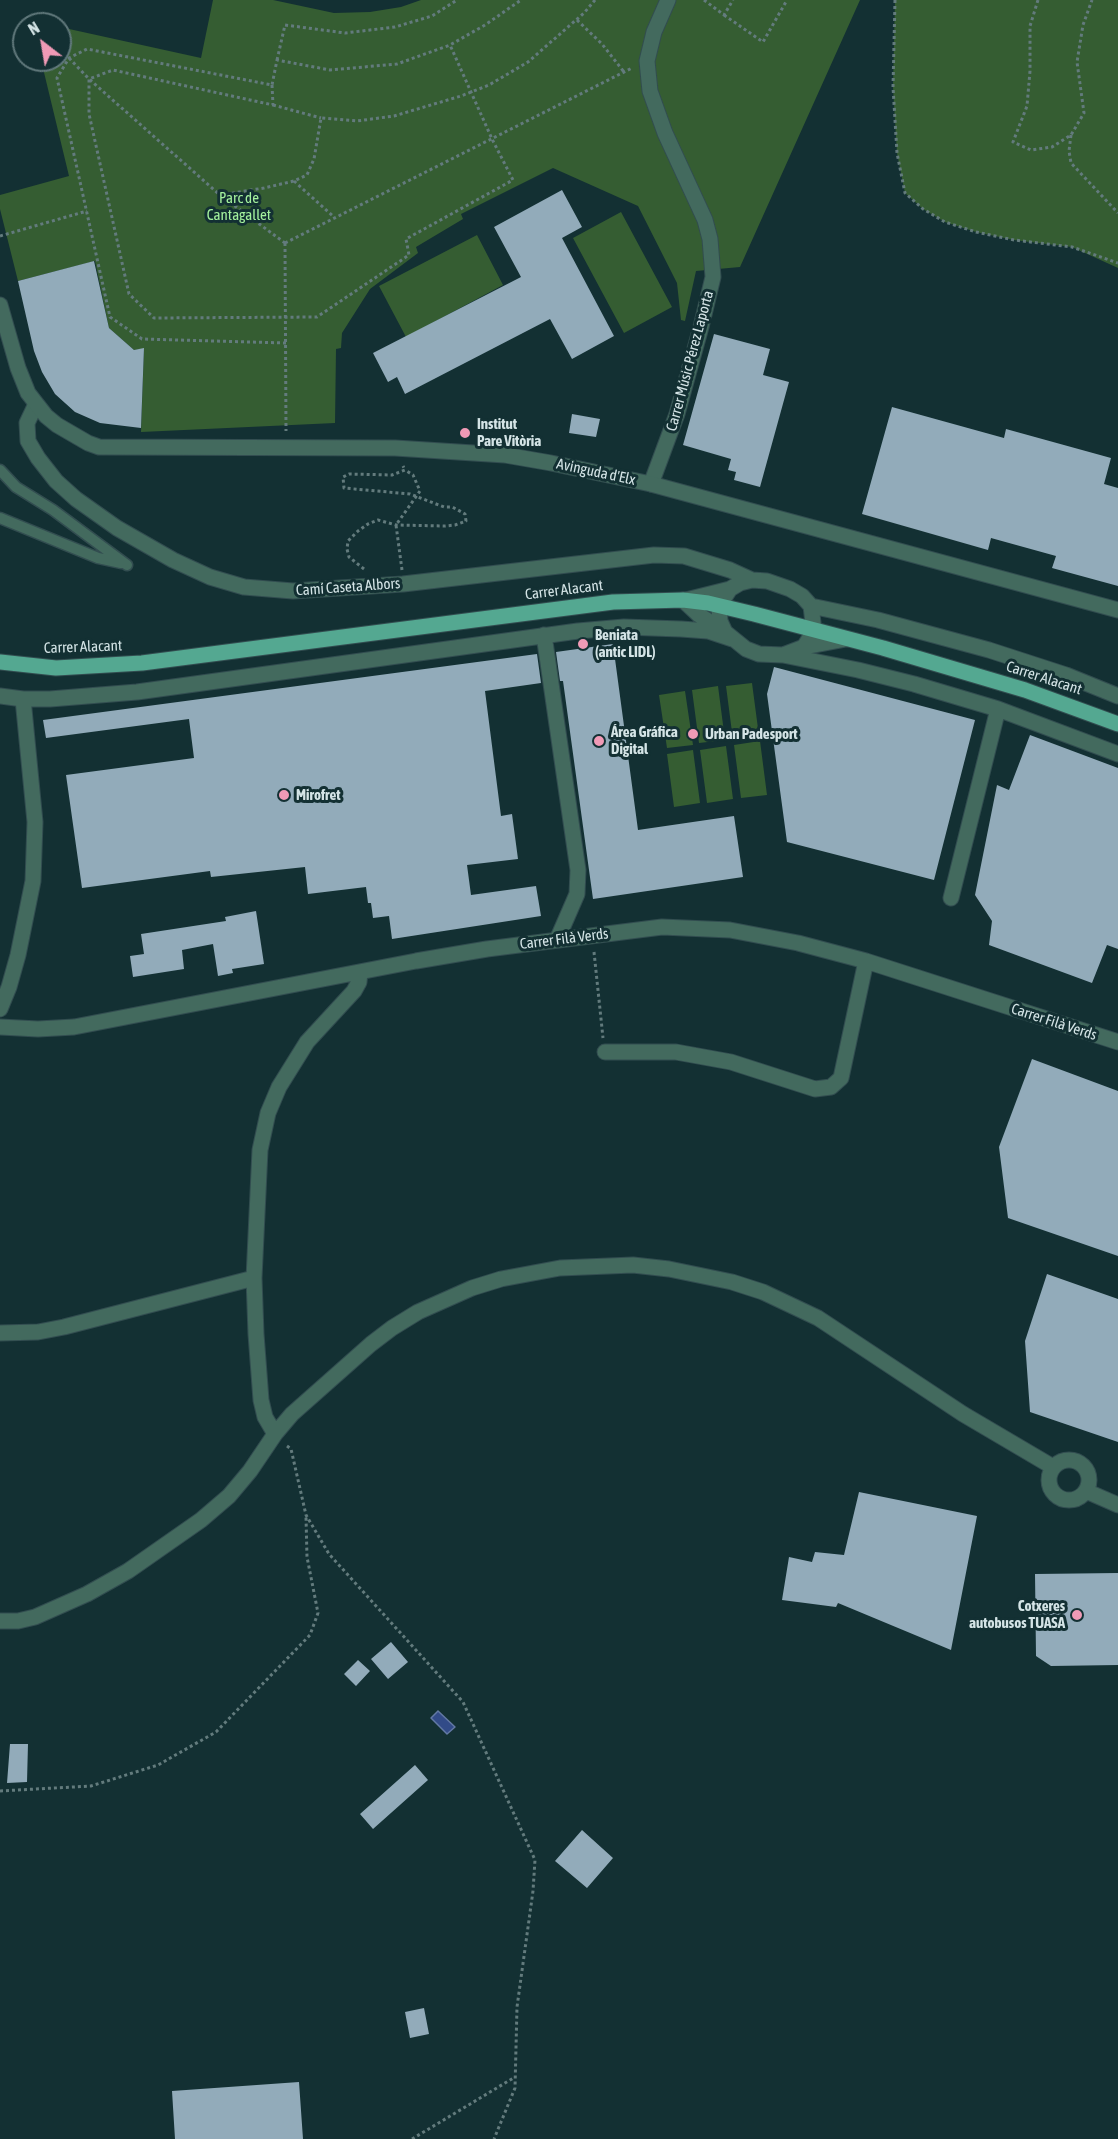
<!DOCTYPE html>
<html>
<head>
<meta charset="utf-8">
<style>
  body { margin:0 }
  #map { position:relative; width:1118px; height:2139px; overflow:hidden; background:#133033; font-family:"Asap Condensed",sans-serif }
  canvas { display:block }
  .north { position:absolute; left:12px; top:12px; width:60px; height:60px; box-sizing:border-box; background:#133033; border:2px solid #60787b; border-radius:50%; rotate:329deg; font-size:16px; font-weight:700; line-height:24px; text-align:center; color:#d4e4e6 }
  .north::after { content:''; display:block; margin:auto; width:21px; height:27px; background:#f09ab6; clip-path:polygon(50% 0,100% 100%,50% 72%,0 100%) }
</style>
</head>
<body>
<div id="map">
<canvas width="1118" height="2139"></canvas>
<div class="north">N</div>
</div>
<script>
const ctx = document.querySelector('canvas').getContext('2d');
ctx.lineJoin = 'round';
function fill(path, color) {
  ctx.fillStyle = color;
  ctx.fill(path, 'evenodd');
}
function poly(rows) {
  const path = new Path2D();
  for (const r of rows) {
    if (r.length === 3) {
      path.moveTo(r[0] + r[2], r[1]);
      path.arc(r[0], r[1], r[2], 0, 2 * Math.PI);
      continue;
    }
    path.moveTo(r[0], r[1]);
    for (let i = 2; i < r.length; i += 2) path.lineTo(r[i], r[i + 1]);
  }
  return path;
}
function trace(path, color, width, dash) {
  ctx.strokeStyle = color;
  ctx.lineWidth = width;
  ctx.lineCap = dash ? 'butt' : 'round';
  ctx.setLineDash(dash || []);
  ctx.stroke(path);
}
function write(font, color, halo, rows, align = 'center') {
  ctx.font = font + ' "Asap Condensed",sans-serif';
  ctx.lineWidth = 6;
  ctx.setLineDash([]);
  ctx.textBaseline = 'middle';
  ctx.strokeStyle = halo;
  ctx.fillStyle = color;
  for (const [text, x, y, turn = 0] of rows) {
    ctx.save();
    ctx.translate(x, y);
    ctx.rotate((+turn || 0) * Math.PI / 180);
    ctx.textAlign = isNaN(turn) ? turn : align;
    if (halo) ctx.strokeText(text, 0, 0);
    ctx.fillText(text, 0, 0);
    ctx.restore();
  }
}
const green = poly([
  [213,0,273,0,334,13,370,12,401,7,421,0,860,0,740,267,696,271,685,321,681,320,677,283,638,206,553,168,461,214,463,219,416,247,418,253,370,289,342,333,341,348,336,349,335,423,141,432,144,349,134,350,109,328,95,261,18,281,0,209,0,195,69,176,41,60,60,60,60,27,201,58],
  [895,0,1118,0,1118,268,1072,247,1014,240,976,232,945,222,923,209,905,193,897,153,893,87],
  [621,212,672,307,624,333,573,238],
  [477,235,503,285,406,337,379,286],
  [752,683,759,736,733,740,726,686],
  [718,686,725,740,699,743,692,690],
  [685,691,693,745,667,748,659,695],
  [760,741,767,795,741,798,734,745],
  [726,746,733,799,707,803,700,750],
  [693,750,700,803,674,807,667,754]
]);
const water = poly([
  [438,1711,455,1727,447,1734,431,1718,438,1711]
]);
const building = poly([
  [562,190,582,227,562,238,614,336,572,359,550,319,405,394,397,377,388,382,373,353,521,277,494,227],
  [94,261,109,328,134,350,144,348,141,428,100,423,75,412,55,394,42,372,34,351,18,281],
  [714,334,770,349,763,375,789,382,760,487,734,480,736,472,728,470,731,459,683,445],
  [892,407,1004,438,1006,429,1111,458,1104,484,1118,488,1118,586,1052,568,1056,556,991,538,988,550,862,514],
  [572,414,600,419,596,437,569,433],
  [613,644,638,830,734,816,743,877,593,899,563,681,560,681,556,652],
  [537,654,541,683,485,691,501,816,512,814,518,859,467,865,471,895,536,886,541,916,392,939,389,916,373,918,371,903,368,903,366,887,308,894,305,867,211,877,210,871,82,888,66,775,194,758,189,719,46,738,43,720],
  [774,667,975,720,934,880,787,842,767,694],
  [1030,735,1118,768,1118,949,1107,945,1092,983,989,945,992,921,975,895,997,785,1009,790],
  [256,911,264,964,232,969,233,973,218,976,213,944,182,950,184,969,133,977,130,956,144,954,141,934,226,921,225,917],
  [1032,1059,1118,1091,1118,1256,1008,1218,999,1147],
  [1047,1274,1118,1299,1118,1442,1030,1412,1025,1341],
  [859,1492,977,1516,951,1650,838,1603,836,1607,782,1600,789,1557,812,1562,815,1552,844,1555],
  [1118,1573,1118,1665,1051,1666,1036,1656,1035,1574],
  [391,1642,408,1662,388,1679,371,1659],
  [358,1660,370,1671,356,1686,344,1674],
  [10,1744,28,1744,27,1782,7,1783],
  [415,1765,428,1780,373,1829,360,1814],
  [582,1830,613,1858,587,1888,555,1861],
  [424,2008,429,2034,410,2038,405,2012],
  [299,2082,303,2139,175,2139,172,2091]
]);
const path = poly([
  [704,0,724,15,733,0],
  [895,0,893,87,897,153,905,193,923,209,945,222,976,232,1014,240,1072,247,1118,263],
  [1038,0,1030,26,1030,71,1027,106,1013,142,1031,150,1052,147,1071,135,1084,113,1077,62,1083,25,1092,0],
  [724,15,763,42,787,0],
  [577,20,602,44,624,72],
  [69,58,89,79,220,195,285,243],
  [277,60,285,25,345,33,395,27,432,16,457,0],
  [272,85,273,105,113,70,89,79,89,114,129,294,154,318,317,317,409,255,406,239,513,180,492,139,450,45],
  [273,105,321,118],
  [1071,135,1069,151,1071,163,1118,213],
  [294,181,334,217],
  [220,195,264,188,294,181,307,175,314,159,321,118,357,121,394,116,461,96,489,85,528,62,584,13,595,0],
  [0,236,87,211],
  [285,243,632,68],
  [285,243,286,431],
  [286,343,142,339,110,317,57,78,69,58,87,49,272,85,277,60,330,70,397,64,450,45,485,25,521,0],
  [364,569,349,557,347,549,348,541,358,531,368,524,378,520,396,525,445,526,455,525,466,521,465,514,458,510,452,507,444,507,410,494,344,488,343,477,349,474,392,475,405,470,403,466],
  [402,570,396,525,420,491,413,475,405,470],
  [594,952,603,1038],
  [287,1446,291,1449,306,1515,329,1554,463,1702,535,1860,533,1891,517,2007,515,2088,494,2139],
  [0,1791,91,1786,158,1765,216,1732,310,1635,318,1613,307,1557,306,1517],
  [412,2139,515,2077]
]);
const service = poly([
  [0,470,16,487,53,510,127,565],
  [0,518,98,558,121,563]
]);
const minor = poly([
  [36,404,27,423,28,441,38,458,56,481,76,499,117,528,173,560,210,577,244,587,293,591,403,584,654,555,684,556,730,570,752,580],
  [651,484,677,414,701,327,713,277,710,239,705,220,665,133,650,91,647,61,654,32,668,0],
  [683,600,699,615,724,631],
  [686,600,730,589],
  [811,606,878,620,989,650,1066,675,1118,696],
  [544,635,578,870,577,894,557,940],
  [804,647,814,631,811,606,802,596,790,589,767,581,752,580,740,583,730,589,719,606,720,621,725,632,746,649,759,654,783,655,804,647,846,639],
  [783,655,858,670,914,684,998,709,1118,754],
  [0,696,23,699,50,699,137,692,578,631,624,627,681,629,708,631,732,639],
  [951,898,998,709],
  [0,1009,9,987,18,955,33,881,35,822,23,699],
  [0,1027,38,1029,74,1027,416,961,487,949,662,927,730,930,798,943,866,961,1118,1042],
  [605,1052,676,1052,731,1062,815,1089,831,1087,841,1078,866,961],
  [0,1333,38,1332,64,1327,254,1278],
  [275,1434,265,1417,261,1400,256,1334,254,1278,260,1150,268,1113,279,1087,307,1042,354,991,359,982,360,972],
  [1069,1480,20],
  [1086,1491,1118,1505],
  [0,1621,18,1621,35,1617,87,1594,128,1571,201,1520,229,1496,250,1471,275,1434,292,1414,371,1344,392,1328,418,1312,472,1288,501,1279,560,1268,633,1265,669,1269,732,1282,763,1292,818,1318,963,1414,1053,1467]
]);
const tertiary = poly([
  [0,305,18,368,28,393,46,416,57,425,88,443,99,447,395,448,505,455,551,463,651,484,1118,610]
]);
const primary = poly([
  [0,662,56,668,142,663,613,602,683,600,708,603,754,614,883,648,1025,690,1118,724]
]);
const markers = [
  [465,433,6,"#f09ab6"],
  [583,644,6,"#f09ab6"],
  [693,734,6,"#f09ab6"],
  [599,741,6,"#f09ab6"],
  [284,795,6,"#f09ab6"],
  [1077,1615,6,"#f09ab6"]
];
const parkNames = [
  ["Parc de",239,198],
  ["Cantagallet",239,215]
];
const streetNames = [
  ["Carrer Músic Pérez Laporta",690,361,-75],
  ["Avinguda d'Elx",596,472,12],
  ["Camí Caseta Albors",348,587,-4],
  ["Carrer Alacant",564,590,-7],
  ["Carrer Alacant",83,647,-2],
  ["Carrer Alacant",1044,678,18],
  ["Carrer Filà Verds",564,939,-7],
  ["Carrer Filà Verds",1054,1022,18]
];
const poiNames = [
  ["Institut",477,424],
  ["Pare Vitòria",477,441],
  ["Beniata",595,635],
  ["(antic LIDL)",595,652],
  ["Área Gráfica",611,732],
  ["Digital",611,749],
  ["Urban Padesport",705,734],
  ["Mirofret",296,795],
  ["Cotxeres",1065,1606,"right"],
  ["autobusos TUASA",1065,1623,"right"]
];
fill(green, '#355d32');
fill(water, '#324b88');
trace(water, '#6379a4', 1.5);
fill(building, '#92abba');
trace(service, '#324d50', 13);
trace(minor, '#324d50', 17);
trace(tertiary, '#324d50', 17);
trace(primary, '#324d50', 17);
trace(path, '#637b7d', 3, [3, 3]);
trace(service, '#436a5e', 10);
trace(minor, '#436a5e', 15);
trace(tertiary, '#436a5e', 15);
trace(primary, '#54a891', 15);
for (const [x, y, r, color] of markers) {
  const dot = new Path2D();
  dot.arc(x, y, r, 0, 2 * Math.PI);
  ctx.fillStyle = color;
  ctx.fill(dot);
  trace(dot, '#133033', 2);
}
write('15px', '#a4f19d', '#133033', parkNames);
write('15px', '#d4e4e6', '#133033', streetNames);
write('bold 15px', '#d4e4e6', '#133033', poiNames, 'left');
</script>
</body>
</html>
